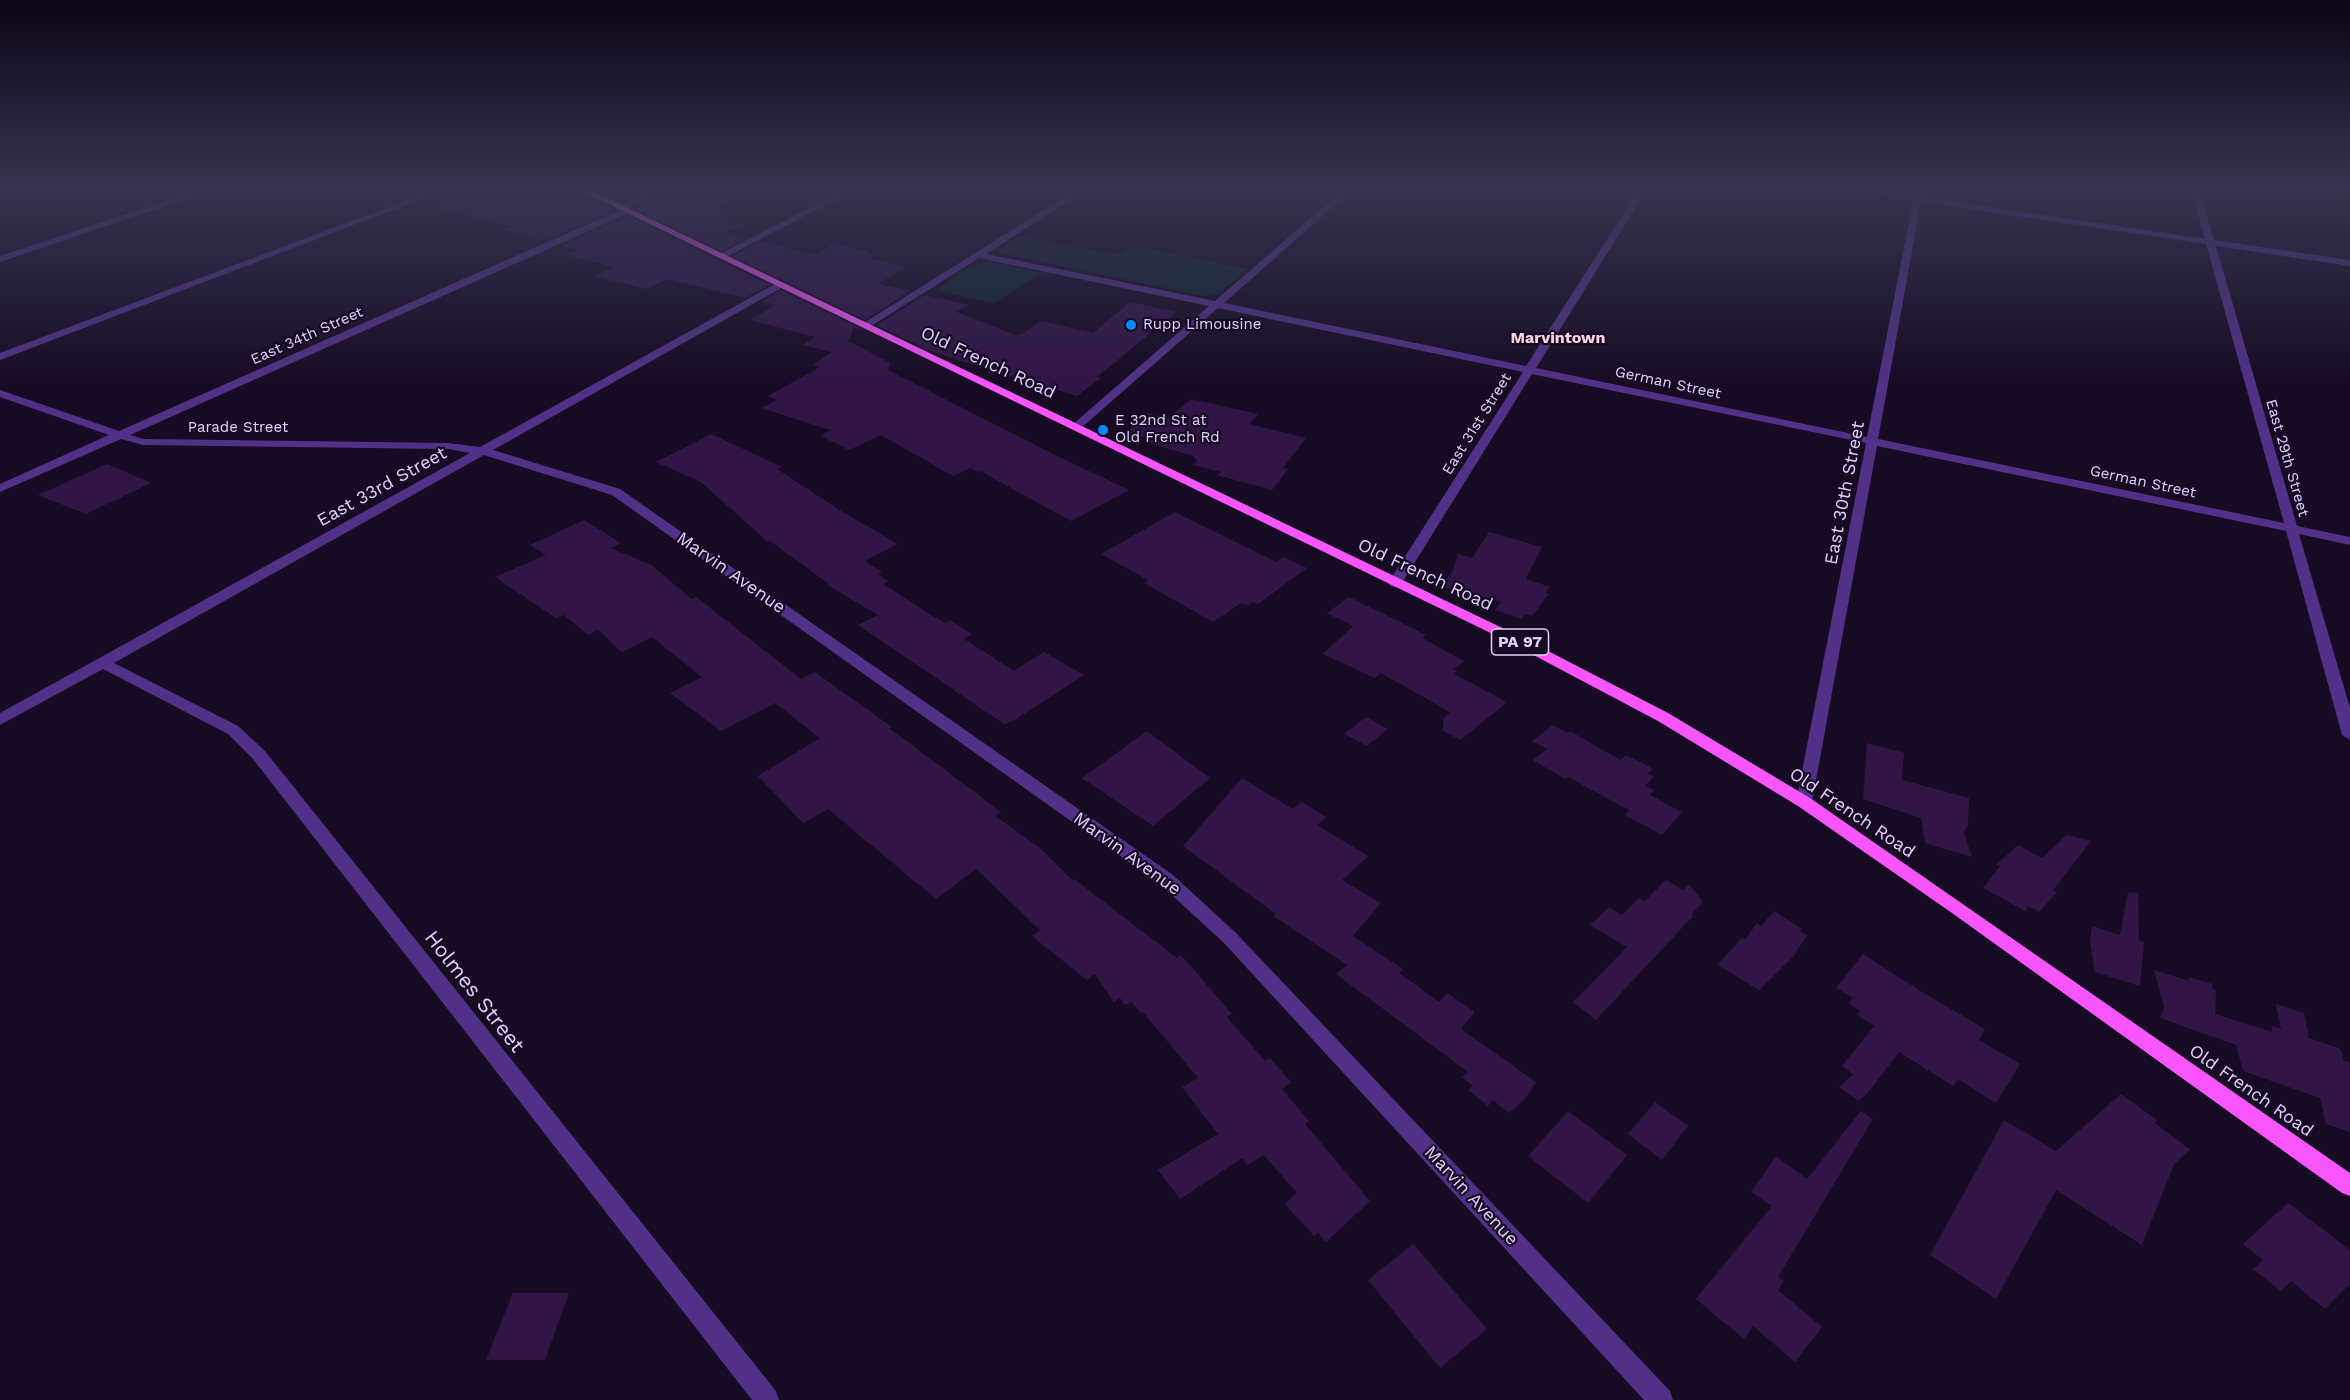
<!DOCTYPE html>
<html>
<head>
<meta charset="utf-8">
<style>
  body { margin:0 }
  canvas { display:block; background:#170b23 }
</style>
</head>
<body>
<canvas width="2350" height="1400"></canvas>
<script>
const ctx = document.querySelector('canvas').getContext('2d');
ctx.lineJoin = 'round';
function fill(path, color) {
  ctx.fillStyle = color;
  ctx.fill(path, 'evenodd');
}
function poly(rows) {
  const path = new Path2D();
  for (const r of rows) {
    path.moveTo(r[0], r[1]);
    for (let i = 2; i < r.length; i += 2) path.lineTo(r[i], r[i + 1]);
  }
  return path;
}
function trace(path, color, width, dash) {
  ctx.strokeStyle = color;
  ctx.lineWidth = width;
  ctx.lineCap = dash ? 'butt' : 'round';
  ctx.setLineDash(dash || []);
  ctx.stroke(path);
}
function write(font, color, halo, rows, align = 'center') {
  ctx.font = font + ' "Work Sans",sans-serif';
  ctx.lineWidth = 4.5;
  ctx.setLineDash([]);
  ctx.textBaseline = 'middle';
  ctx.strokeStyle = halo;
  ctx.fillStyle = color;
  for (const [text, x, y, turn = 0] of rows) {
    ctx.save();
    ctx.translate(x, y);
    ctx.rotate((+turn || 0) * Math.PI / 180);
    ctx.textAlign = isNaN(turn) ? turn : align;
    if (halo) ctx.strokeText(text, 0, 0);
    ctx.fillText(text, 0, 0);
    ctx.restore();
  }
}
const green = poly([
  [1020,236,1121,255,1135,246,1247,269,1217,295,1202,296,997,252],
  [985,262,992,262,1042,273,994,303,936,290,974,265]
]);
const building = poly([
  [480,189,576,189,615,210,544,241,505,230,511,227,434,207],
  [593,189,649,189,620,202],
  [668,189,695,189,739,198,714,209,726,212,714,218,745,225,723,233,746,238,722,251,633,208],
  [628,216,769,285,745,298,668,279,646,289,595,276,615,267,566,255,576,250,561,246],
  [760,242,815,254,833,244,869,251,866,253,874,255,868,258,905,267,878,284,910,291,865,320,733,256],
  [781,290,865,331,854,328,848,343,850,342,890,363,888,370,1053,454,1129,490,1071,521,980,471,978,472,970,468,953,476,881,435,849,450,821,436,830,430,761,408,777,400,768,396,820,367,812,365,832,352,803,345,815,337,750,320,776,305,761,302],
  [925,295,968,305,956,312,1015,335,1022,334,1041,321,1093,333,1130,302,1176,312,1097,377,1101,378,1077,396,932,352,877,325],
  [1191,399,1258,414,1249,424,1306,438,1283,468,1288,469,1272,490,1217,475,1221,472,1193,465,1197,461,1193,456,1146,442,1150,439,1126,432,1149,413,1167,419],
  [711,434,782,467,777,469,841,511,898,544,865,561,882,572,878,574,888,581,883,584,934,617,945,623,950,620,972,634,964,639,1014,671,1044,652,1084,675,1013,721,1004,724,858,625,878,615,827,585,829,584,770,541,768,542,701,482,656,462],
  [107,464,151,483,86,514,38,495],
  [1175,512,1276,562,1283,557,1307,568,1258,604,1253,602,1248,606,1241,603,1213,622,1144,583,1148,580,1101,554],
  [584,520,621,543,611,548,651,565,692,599,696,597,801,679,815,672,892,727,889,728,1001,812,995,816,1040,848,1072,880,1074,879,1177,958,1181,955,1232,1014,1227,1017,1265,1061,1270,1058,1291,1082,1282,1089,1309,1121,1305,1124,1370,1201,1326,1242,1318,1233,1314,1236,1285,1204,1297,1193,1264,1155,1247,1165,1242,1158,1180,1199,1158,1170,1218,1134,1182,1087,1198,1078,1143,1012,1141,1013,1131,1002,1125,1005,1120,998,1114,1002,1095,974,1087,980,1032,936,1040,930,976,869,936,899,828,809,803,823,758,776,820,738,775,703,721,731,670,693,702,677,652,637,622,652,598,630,588,635,564,615,556,618,495,577,546,555,530,545],
  [1489,532,1542,547,1526,579,1550,587,1545,593,1549,594,1532,616,1525,614,1522,619,1495,610,1501,602,1440,586,1452,573,1458,554,1472,558],
  [1349,597,1426,635,1422,638,1464,661,1454,669,1457,671,1454,674,1507,702,1461,740,1443,731,1443,719,1450,712,1381,673,1375,678,1323,654,1353,626,1327,613],
  [1366,717,1388,729,1367,746,1344,734],
  [1553,725,1567,733,1570,731,1620,760,1626,755,1653,769,1648,774,1654,776,1645,786,1654,790,1650,795,1682,812,1662,835,1625,815,1629,810,1568,777,1565,779,1533,760,1547,749,1532,741],
  [1147,731,1210,778,1153,826,1082,778],
  [1867,743,1904,753,1902,780,1969,798,1968,825,1964,832,1972,857,1925,843,1921,818,1863,799],
  [1242,778,1293,809,1302,802,1326,817,1317,825,1368,856,1342,880,1381,903,1353,936,1403,969,1399,973,1439,1002,1447,993,1475,1012,1461,1029,1536,1082,1525,1099,1509,1113,1493,1100,1488,1106,1468,1090,1473,1086,1462,1077,1468,1072,1336,974,1347,965,1273,916,1276,914,1183,846],
  [2067,835,2091,841,2053,890,2057,892,2039,912,2028,906,2025,911,1983,888,2000,866,1996,865,2018,845,2042,858],
  [1666,880,1683,890,1689,884,1703,902,1692,914,1693,916,1596,1020,1573,1002,1627,947,1590,925,1609,907,1622,915,1639,898,1644,902],
  [2128,892,2138,893,2139,941,2144,942,2140,986,2095,972,2090,942,2092,926,2120,935],
  [1774,911,1802,929,1800,932,1807,935,1793,957,1759,990,1718,965,1741,938,1745,940,1757,923,1761,926],
  [1863,954,1922,992,1985,1029,1979,1040,2020,1064,1996,1103,1958,1079,1953,1086,1899,1052,1870,1090,1859,1101,1839,1087,1853,1074,1842,1066,1874,1026,1857,1015,1860,1011,1848,1003,1853,998,1836,988],
  [2154,970,2189,981,2189,977,2212,984,2213,989,2216,990,2215,1014,2272,1032,2272,1026,2281,1029,2276,1004,2304,1013,2309,1038,2341,1049,2344,1061,2350,1063,2350,1132,2326,1124,2320,1098,2243,1071,2236,1045,2160,1018,2164,1007],
  [2121,1094,2157,1120,2155,1123,2190,1150,2174,1164,2142,1245,2056,1190,1996,1299,1930,1255,2004,1120,2056,1151],
  [1655,1102,1688,1126,1662,1160,1628,1134],
  [1568,1111,1627,1155,1588,1203,1528,1156],
  [1861,1111,1873,1119,1778,1277,1784,1281,1778,1290,1822,1327,1795,1362,1753,1326,1744,1339,1696,1299,1772,1206,1751,1192,1776,1156,1807,1179],
  [2288,1203,2350,1250,2350,1284,2325,1309,2291,1281,2281,1291,2253,1269,2263,1260,2243,1244],
  [1413,1244,1487,1329,1440,1368,1368,1280],
  [513,1293,569,1293,545,1360,486,1360]
]);
const minor = poly([
  [203,189,215,189,0,262,0,256,203,189],
  [437,189,448,189,0,360,0,353,437,189],
  [655,189,666,189,626,209,629,209,629,213,130,435,144,439,448,443,480,447,777,283,783,283,783,287,493,450,620,489,1173,875,1236,933,1670,1391,1673,1400,1644,1400,1224,943,1161,885,612,495,484,455,114,663,238,726,265,751,776,1391,779,1400,752,1400,253,759,228,734,103,669,0,725,0,713,470,453,448,449,143,445,121,439,0,492,0,484,109,435,0,397,0,390,119,431,620,210,617,210,617,206,655,189],
  [847,189,857,189,724,258,716,256,847,189],
  [1077,189,1087,189,986,254,1215,301,1344,189,1353,189,1224,303,1526,366,1639,189,1647,189,1536,368,1867,437,1913,201,1847,189,1867,189,1914,196,1915,189,1923,189,1922,197,2205,239,2191,189,2199,189,2214,240,2350,260,2350,266,2216,246,2297,526,2350,537,2350,545,2299,534,2350,708,2350,740,2342,735,2286,531,1877,446,1812,802,1810,806,1804,808,1798,806,1796,802,1866,443,1532,374,1402,583,1395,587,1390,586,1388,583,1523,372,1218,308,1080,429,1076,430,1070,427,1072,425,1209,306,979,258,868,328,859,326,1077,189],
  [1921,202,2206,244,2284,523,1878,439,1921,202]
]);
const major = poly([
  [578,189,588,189,1517,635,1668,713,1810,798,2350,1173,2350,1196,2342,1193,1952,913,1798,806,1658,721,1507,641,578,189]
]);
const markers = [
  [1131,325,6,"#008cf9"],
  [1103,430,6,"#008cf9"]
];
const farPoinames = [
  ["Rupp Limousine",1143,325],
  ["E 32nd St at",1115,421],
  ["Old French Rd",1115,438]
];
const farStreetnames = [
  ["East 34th Street",307,336,-24],
  ["German Street",1668,383,12],
  ["East 31st Street",1477,424,-58],
  ["Parade Street",238,428],
  ["East 29th Street",2287,458,74],
  ["German Street",2143,482,12]
];
const farNeighbourhoodnames = [
  ["Marvintown",1558,338]
];
const shields = [
  [1520,642,57]
];
const shieldNames = [
  ["PA 97",1520,642]
];
const streetNames = [
  ["Old French Road",988,363,25],
  ["East 33rd Street",382,487,-29],
  ["East 30th Street",1845,493,-79],
  ["Marvin Avenue",731,573,35],
  ["Old French Road",1425,575,25],
  ["Old French Road",1852,813,34],
  ["Marvin Avenue",1127,854,36],
  ["Old French Road",2251,1091,35],
  ["Marvin Avenue",1471,1196,47]
];
const nearStreetnames = [
  ["Holmes Street",474,992,52]
];
fill(green, '#0e242e');
fill(building, '#301546');
fill(minor, '#513187');
fill(major, '#f955ff');
const sky = ctx.createLinearGradient(0, 0, 0, 385);
sky.addColorStop(0, '#0d0613');
sky.addColorStop(0.49, '#363450');
sky.addColorStop(1, '#36345000');
ctx.fillStyle = sky;
ctx.fillRect(0, 0, 2350, 385);
for (const [x, y, r, color] of markers) {
  const dot = new Path2D();
  dot.arc(x, y, r, 0, 2 * Math.PI);
  ctx.fillStyle = color;
  ctx.fill(dot);
  trace(dot, '#170b23', 2);
}
write('15px', '#e4ceff', '#170b23', farPoinames, 'left');
write('15px', '#e4ceff', '#170b23', farStreetnames);
write('bold 16px', '#ffd0de', '#170b23', farNeighbourhoodnames);
for (const [x, y, w] of shields) {
  const box = new Path2D();
  box.roundRect(x - w / 2, y - 13, w, 26, 4.5);
  ctx.fillStyle = '#170b23';
  ctx.fill(box);
  trace(box, '#e4ceff', 1.5);
}
write('bold 16px', '#e4ceff', null, shieldNames);
write('18px', '#e4ceff', '#170b23', streetNames);
write('21px', '#e4ceff', '#170b23', nearStreetnames);
</script>
</body>
</html>
